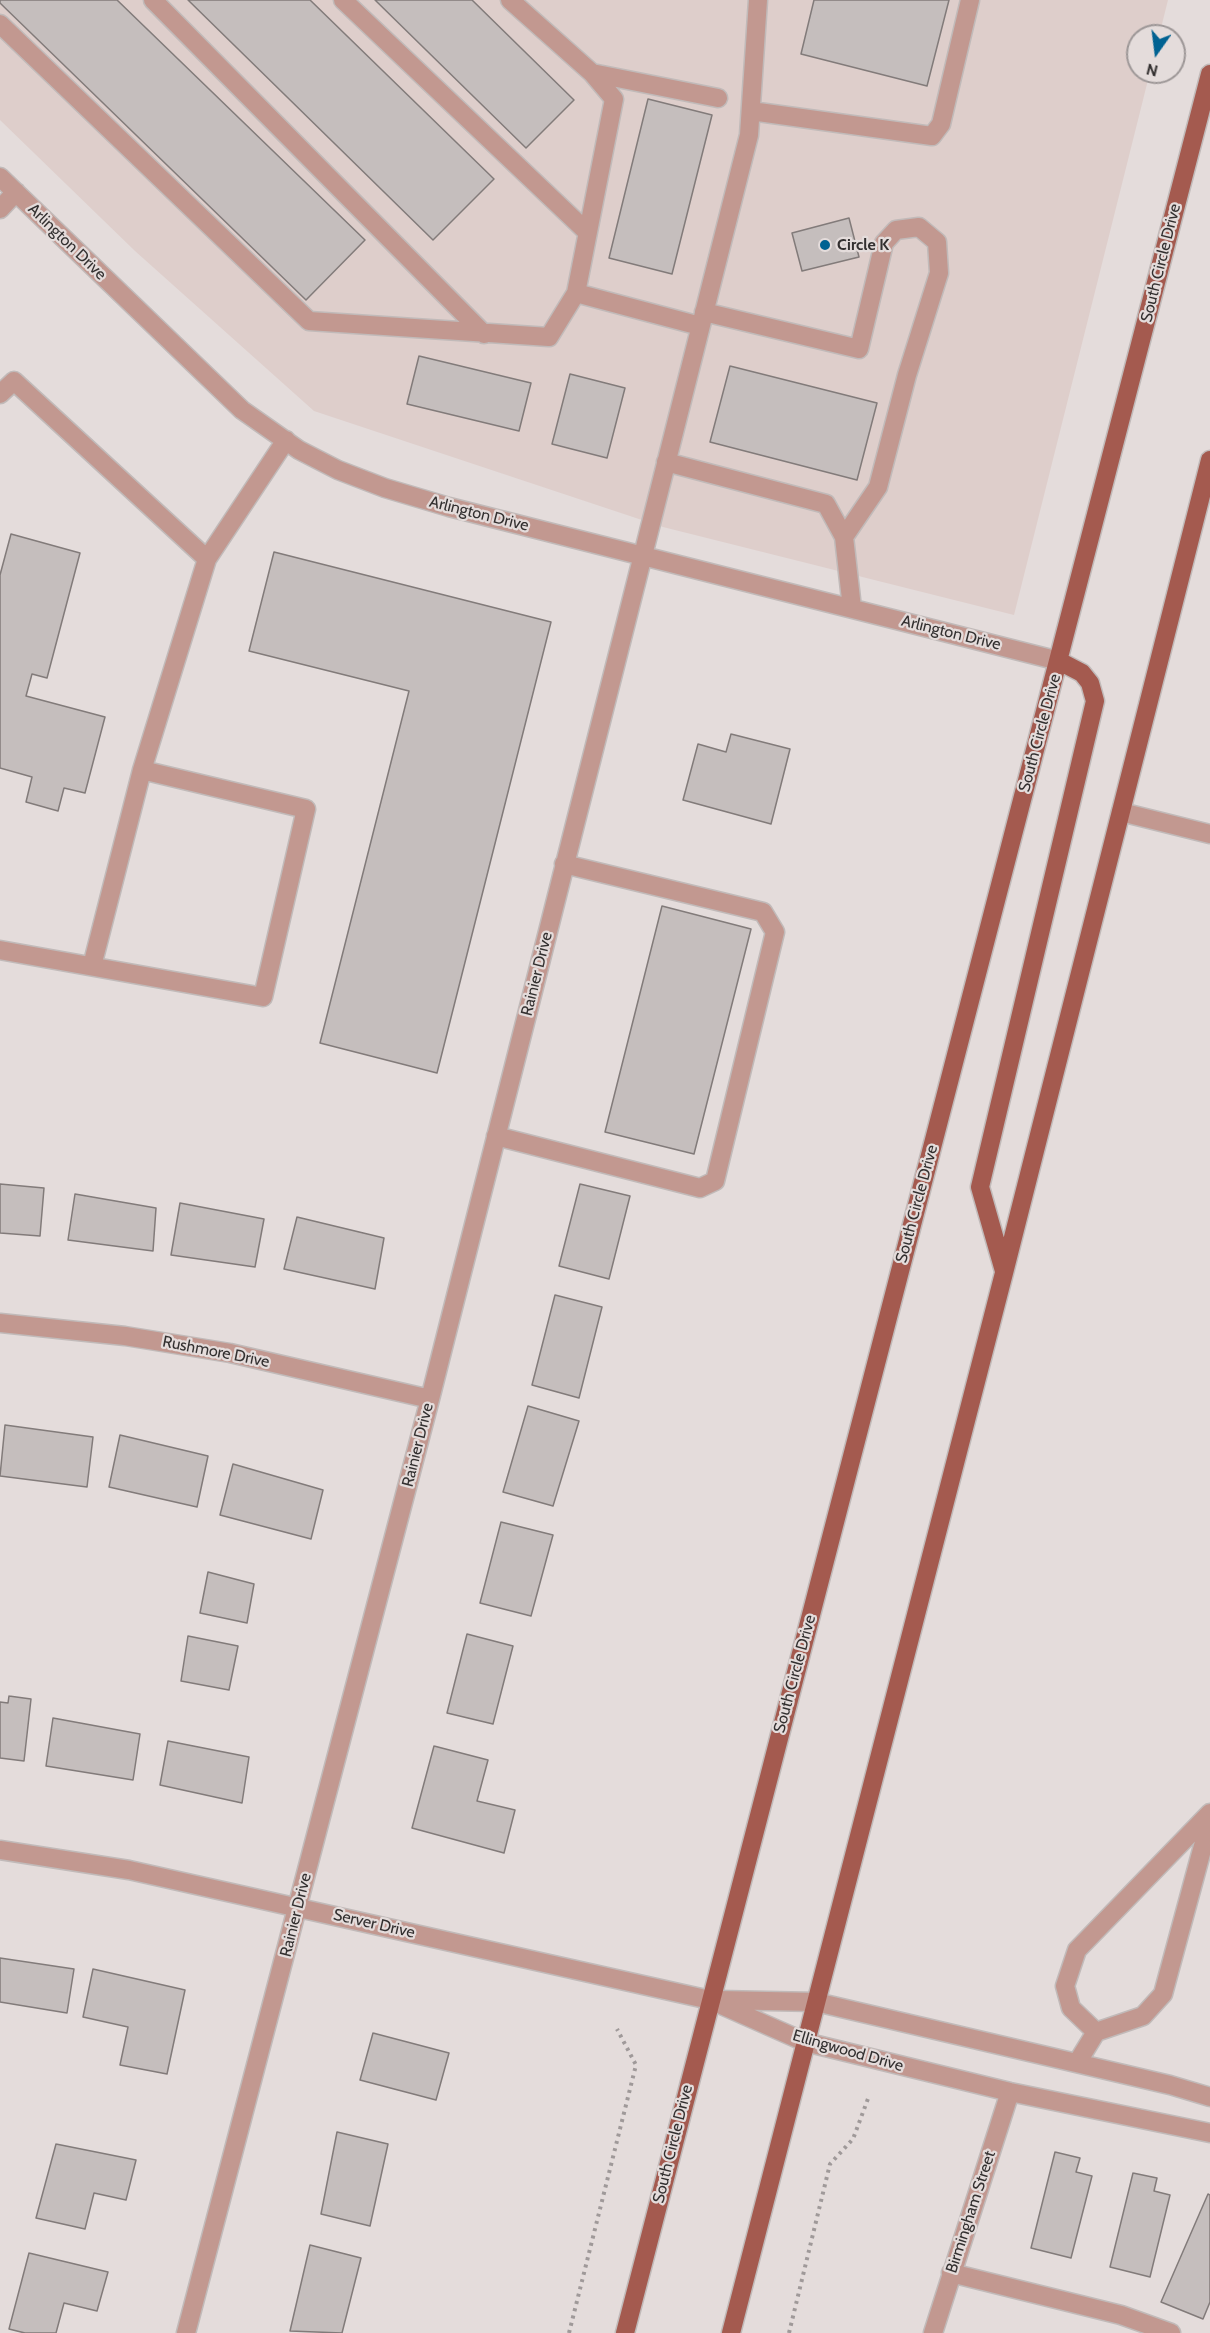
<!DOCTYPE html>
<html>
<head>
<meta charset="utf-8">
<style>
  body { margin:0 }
  #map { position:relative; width:1210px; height:2333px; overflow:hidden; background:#e4dcdb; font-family:Cabin,sans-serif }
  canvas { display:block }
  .north { position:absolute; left:1126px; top:24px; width:60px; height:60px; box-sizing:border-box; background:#e4dcdb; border:2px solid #9d9797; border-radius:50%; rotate:194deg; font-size:16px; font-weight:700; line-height:24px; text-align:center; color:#333030 }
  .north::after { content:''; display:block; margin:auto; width:21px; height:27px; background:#006292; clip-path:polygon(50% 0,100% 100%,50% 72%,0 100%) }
</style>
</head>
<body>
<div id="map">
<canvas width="1210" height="2333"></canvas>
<div class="north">N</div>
</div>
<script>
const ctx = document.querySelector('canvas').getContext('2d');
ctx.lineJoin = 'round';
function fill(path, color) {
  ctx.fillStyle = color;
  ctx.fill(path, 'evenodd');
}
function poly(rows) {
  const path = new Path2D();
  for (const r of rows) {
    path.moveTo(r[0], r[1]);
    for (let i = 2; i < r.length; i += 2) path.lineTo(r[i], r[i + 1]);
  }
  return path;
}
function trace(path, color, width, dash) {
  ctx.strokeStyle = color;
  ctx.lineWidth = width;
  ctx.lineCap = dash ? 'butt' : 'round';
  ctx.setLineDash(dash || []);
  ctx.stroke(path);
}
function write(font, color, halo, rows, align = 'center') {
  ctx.font = font + ' Cabin,sans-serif';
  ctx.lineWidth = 4.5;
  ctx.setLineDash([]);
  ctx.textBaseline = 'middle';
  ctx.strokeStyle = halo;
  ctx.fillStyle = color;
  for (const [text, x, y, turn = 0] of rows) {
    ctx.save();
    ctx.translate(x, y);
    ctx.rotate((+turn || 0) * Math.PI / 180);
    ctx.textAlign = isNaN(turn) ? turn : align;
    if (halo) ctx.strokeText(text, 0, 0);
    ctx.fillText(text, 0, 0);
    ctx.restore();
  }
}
const built = poly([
  [0,0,1168,0,1159,36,1138,36,1138,72,1150,72,1014,615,663,527,314,411,135,251,0,120]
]);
const building = poly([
  [0,0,117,0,365,240,306,300,0,3,0,0],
  [188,0,310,0,494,179,433,240,188,0],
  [375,0,472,0,574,100,526,148,375,0],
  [814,0,949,0,927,86,801,54,814,0],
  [648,99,712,115,672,274,609,258,648,99],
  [849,218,859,257,802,271,792,233,849,218],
  [419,356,531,383,519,431,407,404,419,356],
  [730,366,877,403,857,480,710,442,730,366],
  [570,374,625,388,607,458,552,444,570,374],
  [11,534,80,553,47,678,32,674,26,696,105,717,85,793,64,788,58,811,26,802,32,777,0,768,0,575,11,534],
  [274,552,551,622,437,1073,320,1043,409,691,249,651,274,552],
  [731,734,790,749,771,824,683,800,698,744,726,752,731,734],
  [662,906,751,929,694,1154,605,1132,662,906],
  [0,1184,44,1188,40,1236,0,1233,0,1184],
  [580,1184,630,1196,609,1279,559,1266,580,1184],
  [75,1194,156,1208,153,1251,68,1240,75,1194],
  [180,1203,264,1219,255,1267,171,1255,180,1203],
  [297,1217,384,1238,375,1289,284,1269,297,1217],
  [555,1295,602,1307,579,1398,532,1385,555,1295],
  [528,1406,579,1421,553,1506,503,1492,528,1406],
  [5,1425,93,1437,87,1487,0,1476,5,1425],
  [120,1435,208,1456,197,1507,109,1487,120,1435],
  [233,1464,323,1490,311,1539,220,1515,233,1464],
  [501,1522,553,1535,531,1616,480,1603,501,1522],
  [208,1572,254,1584,247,1623,200,1613,208,1572],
  [467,1634,513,1646,493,1724,447,1713,467,1634],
  [188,1636,238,1646,229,1690,181,1681,188,1636],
  [9,1696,31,1699,24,1761,0,1758,0,1702,8,1703,9,1696],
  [53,1718,140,1734,133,1780,46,1766,53,1718],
  [168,1741,249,1757,242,1803,160,1785,168,1741],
  [434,1746,488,1760,477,1801,515,1810,504,1853,412,1828,434,1746],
  [0,1958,74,1969,67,2013,0,2002,0,1958],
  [93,1969,185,1990,167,2074,120,2065,128,2027,83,2017,93,1969],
  [373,2033,449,2053,436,2100,360,2080,373,2033],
  [337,2132,388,2144,370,2226,321,2214,337,2132],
  [56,2144,136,2160,126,2200,94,2193,85,2229,36,2218,56,2144],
  [1055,2152,1080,2158,1076,2172,1092,2176,1071,2258,1031,2248,1055,2152],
  [1133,2173,1157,2178,1154,2191,1170,2195,1150,2277,1110,2267,1133,2173],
  [1208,2194,1210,2195,1210,2302,1203,2319,1161,2302,1208,2194],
  [310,2245,361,2258,342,2333,290,2331,310,2245],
  [29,2253,108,2272,97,2311,64,2303,56,2333,25,2333,9,2329,29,2253]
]);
const path = poly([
  [569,2333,636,2065,617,2029],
  [789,2333,830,2164,853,2139,869,2096]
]);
const minor = poly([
  [153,0,484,334],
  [343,0,586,231],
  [0,24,309,321,549,337,576,293,614,99,592,73,510,0],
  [592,73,718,98],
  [751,111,932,136,941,124,970,0],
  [0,177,242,410,299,450,338,470,385,488,449,507,1059,661],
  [0,209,16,192],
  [576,293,700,326],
  [704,312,859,349,884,243,896,230,919,227,937,242,939,273,907,375,878,487,844,537],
  [0,394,14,381,207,559,142,770,92,966],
  [666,462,826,504,844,537,852,608],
  [207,559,286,440],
  [1121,812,1210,834],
  [0,950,263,997,306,809,142,770],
  [496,1136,700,1188,715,1181,775,932,763,912,564,864],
  [0,1323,125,1336,230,1353,430,1399],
  [0,1850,129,1870,710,2000,805,2042,1010,2092,1210,2133],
  [718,2000,816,2002,1170,2085,1210,2097],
  [1096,2032,1071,2008,1065,1986,1077,1950,1210,1813],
  [1077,2063,1096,2032,1143,2016,1163,1994,1210,1820],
  [951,2273,1121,2315,1171,2333],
  [186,2333,430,1399,749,135,758,0],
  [933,2333,1010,2092]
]);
const major = poly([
  [1004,1271,980,1187,1095,701,1090,683,1082,673,1059,661],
  [625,2333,1210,74],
  [731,2333,1004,1273,1210,460]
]);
const markers = [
  [825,245,6,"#006292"]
];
const streetNames = [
  ["Arlington Drive",67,242,44],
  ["South Circle Drive",1161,263,-76],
  ["Arlington Drive",479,514,14],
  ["Arlington Drive",951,633,14],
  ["South Circle Drive",1040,733,-75],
  ["Rainier Drive",537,974,-76],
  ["South Circle Drive",917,1204,-75],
  ["Rushmore Drive",216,1352,11],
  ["Rainier Drive",418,1445,-76],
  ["South Circle Drive",795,1674,-75],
  ["Rainier Drive",296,1915,-76],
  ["Server Drive",374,1924,13],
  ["Ellingwood Drive",848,2051,16],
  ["South Circle Drive",673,2144,-76],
  ["Birmingham Street",971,2212,-72]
];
const poiNames = [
  ["Circle K",837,245]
];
fill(built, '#dececb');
fill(building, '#c5bebd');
trace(building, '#827b7a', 1.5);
trace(minor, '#c1bab9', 21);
trace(major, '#c1bab9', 21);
trace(path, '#9f9999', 4, [3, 4.5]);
trace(minor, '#c29890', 18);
trace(major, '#a45a4f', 18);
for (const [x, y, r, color] of markers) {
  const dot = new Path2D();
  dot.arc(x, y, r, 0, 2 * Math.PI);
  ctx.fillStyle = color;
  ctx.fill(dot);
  trace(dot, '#e4dcdb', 2);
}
write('16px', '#333030', '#e4dcdb', streetNames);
write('bold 16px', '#333030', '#e4dcdb', poiNames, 'left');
</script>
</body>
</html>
